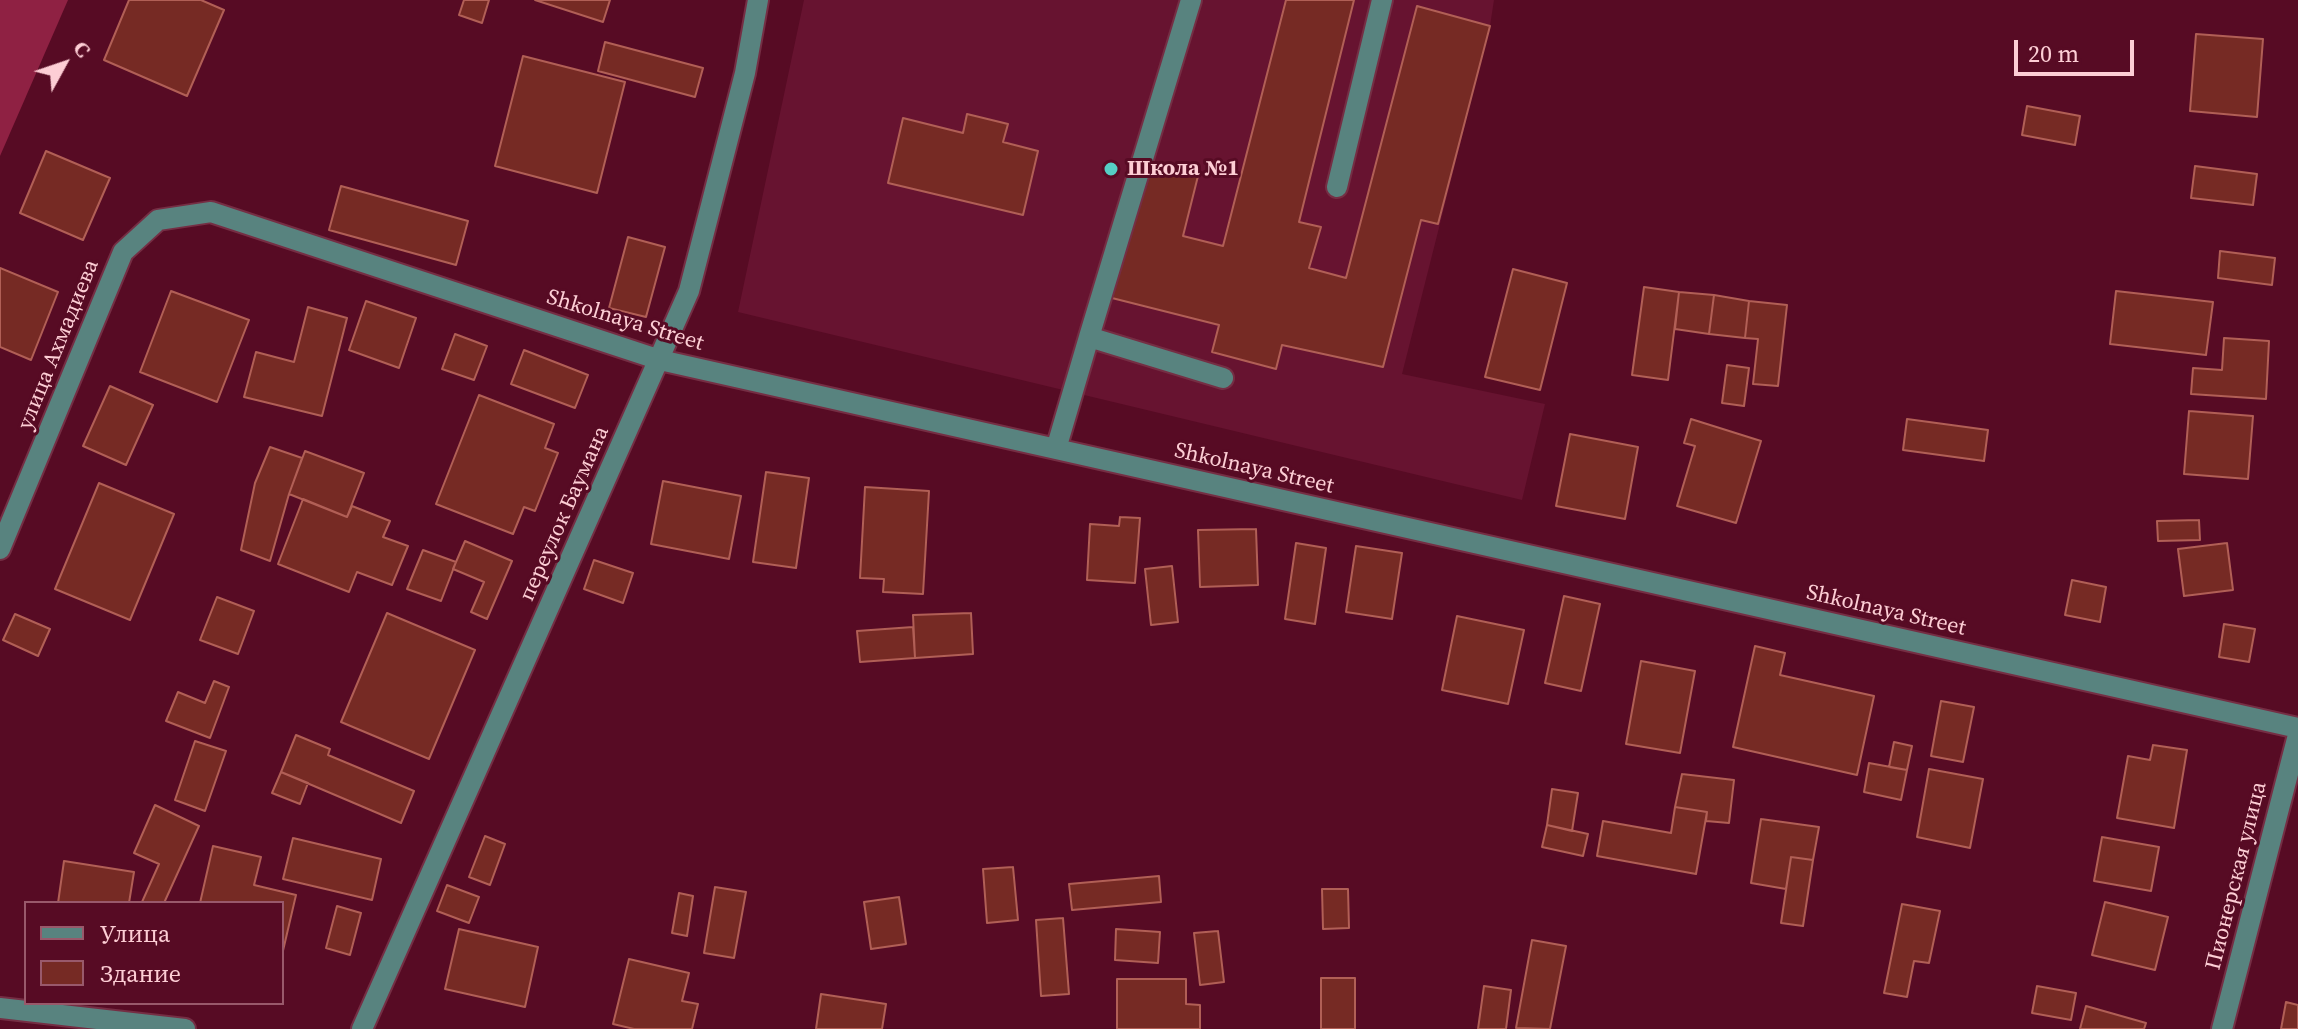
<!DOCTYPE html>
<html>
<head>
<meta charset="utf-8">
<style>
  body { margin:0 }
  #map { position:relative; width:2298px; height:1029px; overflow:hidden; background:#570b24; font-family:"Source Serif 4",serif }
  canvas { display:block }
  .legend { position:absolute; left:24px; top:901px; width:260px; height:104px; box-sizing:border-box; background:#570b24; border:2px solid #99596b; margin:0; padding:10px 14px; list-style:none; font-size:24px; color:#fdced5 }
  .legend li { display:flex; align-items:center; gap:16px; height:40px }
  .legend b { width:40px; border:2px solid #99596b }
  .north { position:absolute; left:24px; top:24px; width:80px; height:80px; -webkit-text-stroke:6px #570b24; paint-order:stroke; rotate:50deg; font-size:22px; font-weight:700; line-height:32px; text-align:center; color:#fdced5 }
  .north::after { content:''; display:block; margin:auto; width:28px; height:36px; background:#fdced5; clip-path:polygon(50% 0,100% 100%,50% 72%,0 100%) }
  .scale { position:absolute; left:2014px; top:40px; width:120px; height:36px; box-sizing:border-box; border:4px solid #fdced5; border-top:0; padding-left:10px; font-size:24px; line-height:28px; white-space:nowrap; color:#fdced5; -webkit-text-stroke:6px #570b24; paint-order:stroke }
</style>
</head>
<body>
<div id="map">
<canvas width="2298" height="1029"></canvas>
<ul class="legend">
<li><b style="height:10px;background:#58837f"></b>Улица</li>
<li><b style="height:22px;background:#762a24"></b>Здание</li>
</ul>
<div class="north">С</div>
<div class="scale">20 m</div>
</div>
<script>
const ctx = document.querySelector('canvas').getContext('2d');
ctx.lineJoin = 'round';
function fill(path, color) {
  ctx.fillStyle = color;
  ctx.fill(path, 'evenodd');
}
function poly(rows) {
  const path = new Path2D();
  for (const r of rows) {
    path.moveTo(r[0], r[1]);
    for (let i = 2; i < r.length; i += 2) path.lineTo(r[i], r[i + 1]);
  }
  return path;
}
function trace(path, color, width, dash) {
  ctx.strokeStyle = color;
  ctx.lineWidth = width;
  ctx.lineCap = dash ? 'butt' : 'round';
  ctx.setLineDash(dash || []);
  ctx.stroke(path);
}
function write(font, color, halo, rows, align = 'center') {
  ctx.font = font + ' "Source Serif 4",serif';
  ctx.lineWidth = 6;
  ctx.setLineDash([]);
  ctx.textBaseline = 'middle';
  ctx.strokeStyle = halo;
  ctx.fillStyle = color;
  for (const [text, x, y, turn = 0] of rows) {
    ctx.save();
    ctx.translate(x, y);
    ctx.rotate((+turn || 0) * Math.PI / 180);
    ctx.textAlign = isNaN(turn) ? turn : align;
    if (halo) ctx.strokeText(text, 0, 0);
    ctx.fillText(text, 0, 0);
    ctx.restore();
  }
}
const built = poly([
  [804,0,1494,0,1490,26,1402,374,1545,404,1522,500,738,312]
]);
const green = poly([
  [0,0,68,0,0,156]
]);
const building = poly([
  [129,0,201,0,224,10,187,96,104,60,129,0],
  [464,0,489,0,482,23,459,15,464,0],
  [535,0,610,0,603,22,535,0],
  [1286,0,1354,0,1299,222,1321,227,1309,268,1346,278,1417,6,1490,26,1438,224,1421,220,1383,367,1282,345,1276,369,1212,352,1219,325,1108,297,1148,161,1198,176,1183,236,1223,246,1286,0],
  [2196,34,2263,39,2257,117,2190,111,2196,34],
  [605,42,703,68,695,97,598,71,605,42],
  [523,56,625,82,597,193,495,166,523,56],
  [2027,106,2080,116,2075,145,2022,135,2027,106],
  [967,114,1008,124,1003,142,1038,151,1023,215,888,183,903,118,963,133,967,114],
  [46,151,110,178,83,240,20,213,46,151],
  [2195,166,2257,174,2253,205,2191,198,2195,166],
  [341,186,468,221,456,265,329,230,341,186],
  [628,237,665,247,646,317,609,308,628,237],
  [2220,251,2275,258,2272,285,2218,278,2220,251],
  [0,268,58,292,31,360,0,347,0,268],
  [1513,269,1567,283,1540,390,1485,377,1513,269],
  [1644,287,1679,292,1668,380,1632,375,1644,287],
  [171,291,249,320,217,402,140,372,171,291],
  [2116,291,2213,302,2206,355,2110,344,2116,291],
  [1679,292,1714,295,1709,334,1675,329,1679,292],
  [1714,295,1749,301,1745,338,1709,334,1714,295],
  [366,301,416,318,399,368,349,350,366,301],
  [1749,301,1787,305,1778,386,1753,384,1758,339,1745,338,1749,301],
  [308,307,347,318,322,416,244,397,256,352,294,362,308,307],
  [455,334,487,346,474,380,442,369,455,334],
  [2224,338,2269,341,2266,399,2191,394,2193,368,2222,370,2224,338],
  [524,350,588,375,575,408,511,384,524,350],
  [1727,365,1749,368,1744,406,1722,403,1727,365],
  [110,386,153,405,126,465,83,446,110,386],
  [479,395,554,424,545,448,558,453,535,511,524,507,513,534,436,504,479,395],
  [2189,411,2253,416,2248,479,2184,474,2189,411],
  [1691,419,1761,441,1736,523,1677,506,1695,446,1684,443,1691,419],
  [1907,419,1988,430,1984,461,1903,450,1907,419],
  [1570,434,1638,447,1625,519,1556,506,1570,434],
  [270,447,302,458,289,494,270,561,241,550,255,483,270,447],
  [305,451,364,473,347,517,289,494,305,451],
  [766,472,809,478,796,568,753,562,766,472],
  [663,481,741,496,729,559,651,544,663,481],
  [99,483,174,514,130,620,55,589,99,483],
  [865,487,929,491,923,594,883,592,884,579,860,578,865,487],
  [303,499,347,517,352,506,390,521,383,537,408,546,392,585,357,572,349,592,278,564,303,499],
  [1120,517,1140,518,1135,583,1087,580,1090,524,1119,526,1120,517],
  [2199,520,2200,540,2158,541,2157,521,2199,520],
  [1256,529,1258,585,1200,587,1198,530,1256,529],
  [465,541,512,561,487,619,471,612,484,582,453,569,465,541],
  [1296,543,1326,548,1315,624,1285,619,1296,543],
  [2227,543,2233,590,2184,596,2178,549,2227,543],
  [1356,546,1402,553,1392,619,1346,612,1356,546],
  [423,550,456,562,441,601,407,589,423,550],
  [594,560,633,573,623,603,584,589,594,560],
  [1172,566,1178,622,1151,625,1145,569,1172,566],
  [2072,580,2106,587,2100,622,2065,615,2072,580],
  [1564,596,1600,604,1581,691,1545,683,1564,596],
  [217,597,254,611,238,654,200,640,217,597],
  [387,613,475,650,429,759,341,722,387,613],
  [971,613,973,654,915,658,913,615,971,613],
  [15,614,50,629,38,656,3,640,15,614],
  [1457,616,1524,630,1508,704,1442,690,1457,616],
  [2224,624,2255,629,2249,662,2219,657,2224,624],
  [913,627,915,658,860,662,857,631,913,627],
  [1755,646,1785,653,1780,675,1874,696,1857,775,1733,747,1755,646],
  [1641,661,1695,671,1680,753,1626,744,1641,661],
  [214,681,229,687,210,738,166,721,178,692,205,703,214,681],
  [1941,701,1974,707,1963,762,1931,756,1941,701],
  [296,735,330,749,328,755,414,791,401,823,281,772,296,735],
  [195,741,226,751,205,811,175,800,195,741],
  [1894,742,1912,746,1907,770,1889,767,1894,742],
  [2153,745,2187,750,2174,828,2117,818,2128,756,2150,760,2153,745],
  [1869,763,1907,770,1901,800,1864,792,1869,763],
  [1929,769,1983,779,1970,848,1917,837,1929,769],
  [281,772,308,783,300,804,272,793,281,772],
  [1682,774,1734,780,1729,823,1706,821,1707,812,1675,807,1682,774],
  [1552,789,1578,793,1572,831,1547,825,1552,789],
  [155,805,199,826,164,903,145,903,142,902,159,864,134,853,155,805],
  [1675,807,1707,812,1696,874,1597,856,1603,821,1671,833,1675,807],
  [1761,819,1819,827,1813,860,1791,857,1786,889,1751,883,1761,819],
  [1547,825,1588,834,1583,856,1542,847,1547,825],
  [485,836,505,844,490,885,469,877,485,836],
  [2102,837,2159,847,2151,891,2094,881,2102,837],
  [293,838,381,859,372,900,283,879,293,838],
  [213,846,261,857,254,885,296,895,282,955,282,903,200,903,213,846],
  [1791,857,1813,860,1803,926,1781,923,1791,857],
  [64,861,134,872,129,903,58,903,64,861],
  [1013,867,1018,920,987,923,983,869,1013,867],
  [1159,876,1161,902,1072,910,1069,884,1159,876],
  [447,885,479,897,469,923,437,911,447,885],
  [715,887,746,892,734,958,704,953,715,887],
  [1322,889,1348,889,1349,928,1323,929,1322,889],
  [679,893,693,896,687,936,672,933,679,893],
  [899,897,906,944,871,949,864,902,899,897],
  [2105,902,2168,917,2155,970,2092,955,2105,902],
  [1902,904,1940,911,1929,963,1914,961,1907,997,1884,993,1902,904],
  [337,906,361,913,350,955,326,948,337,906],
  [1063,918,1069,994,1041,996,1036,920,1063,918],
  [459,929,538,947,525,1007,445,989,459,929],
  [1116,929,1160,932,1158,963,1115,960,1116,929],
  [1218,931,1224,982,1200,985,1194,933,1218,931],
  [1532,940,1566,946,1550,1029,1516,1028,1532,940],
  [629,959,689,973,682,1001,698,1004,692,1029,634,1029,613,1024,629,959],
  [1321,978,1355,978,1355,1029,1321,1029,1321,978],
  [1117,979,1186,979,1186,1004,1200,1005,1200,1029,1117,1029,1117,979],
  [1484,986,1511,990,1506,1029,1478,1029,1484,986],
  [2037,986,2076,993,2071,1020,2032,1013,2037,986],
  [821,994,886,1004,882,1029,816,1029,821,994],
  [2286,1002,2298,1005,2298,1029,2281,1029,2286,1002],
  [2086,1006,2146,1023,2144,1029,2080,1029,2086,1006]
]);
const minor = poly([
  [1191,0,1089,337,1223,378],
  [1337,187,1382,0],
  [1056,449,1089,337],
  [0,549,123,252,158,220,211,212,660,360,2298,728],
  [0,1008,185,1029],
  [362,1029,689,291,745,73,758,0],
  [2222,1029,2298,735]
]);
const markers = [
  [1111,169,8,"#56cec4"]
];
const poiNames = [
  ["Школа №1",1127,169]
];
const streetNames = [
  ["Shkolnaya Street",625,321,17],
  ["улица Ахмадиева",59,345,-68],
  ["Shkolnaya Street",1254,469,13],
  ["переулок Баумана",565,514,-66],
  ["Shkolnaya Street",1886,611,13],
  ["Пионерская улица",2237,876,-76]
];
fill(built, '#671330');
fill(green, '#8f2143');
fill(building, '#762a24');
trace(building, '#b15f56', 2);
trace(minor, '#752e44', 24);
trace(minor, '#58837f', 20);
for (const [x, y, r, color] of markers) {
  const dot = new Path2D();
  dot.arc(x, y, r, 0, 2 * Math.PI);
  ctx.fillStyle = color;
  ctx.fill(dot);
  trace(dot, '#570b24', 3);
}
write('bold 22px', '#fdced5', '#570b24', poiNames, 'left');
write('22px', '#fdced5', '#570b24', streetNames);
</script>
</body>
</html>
